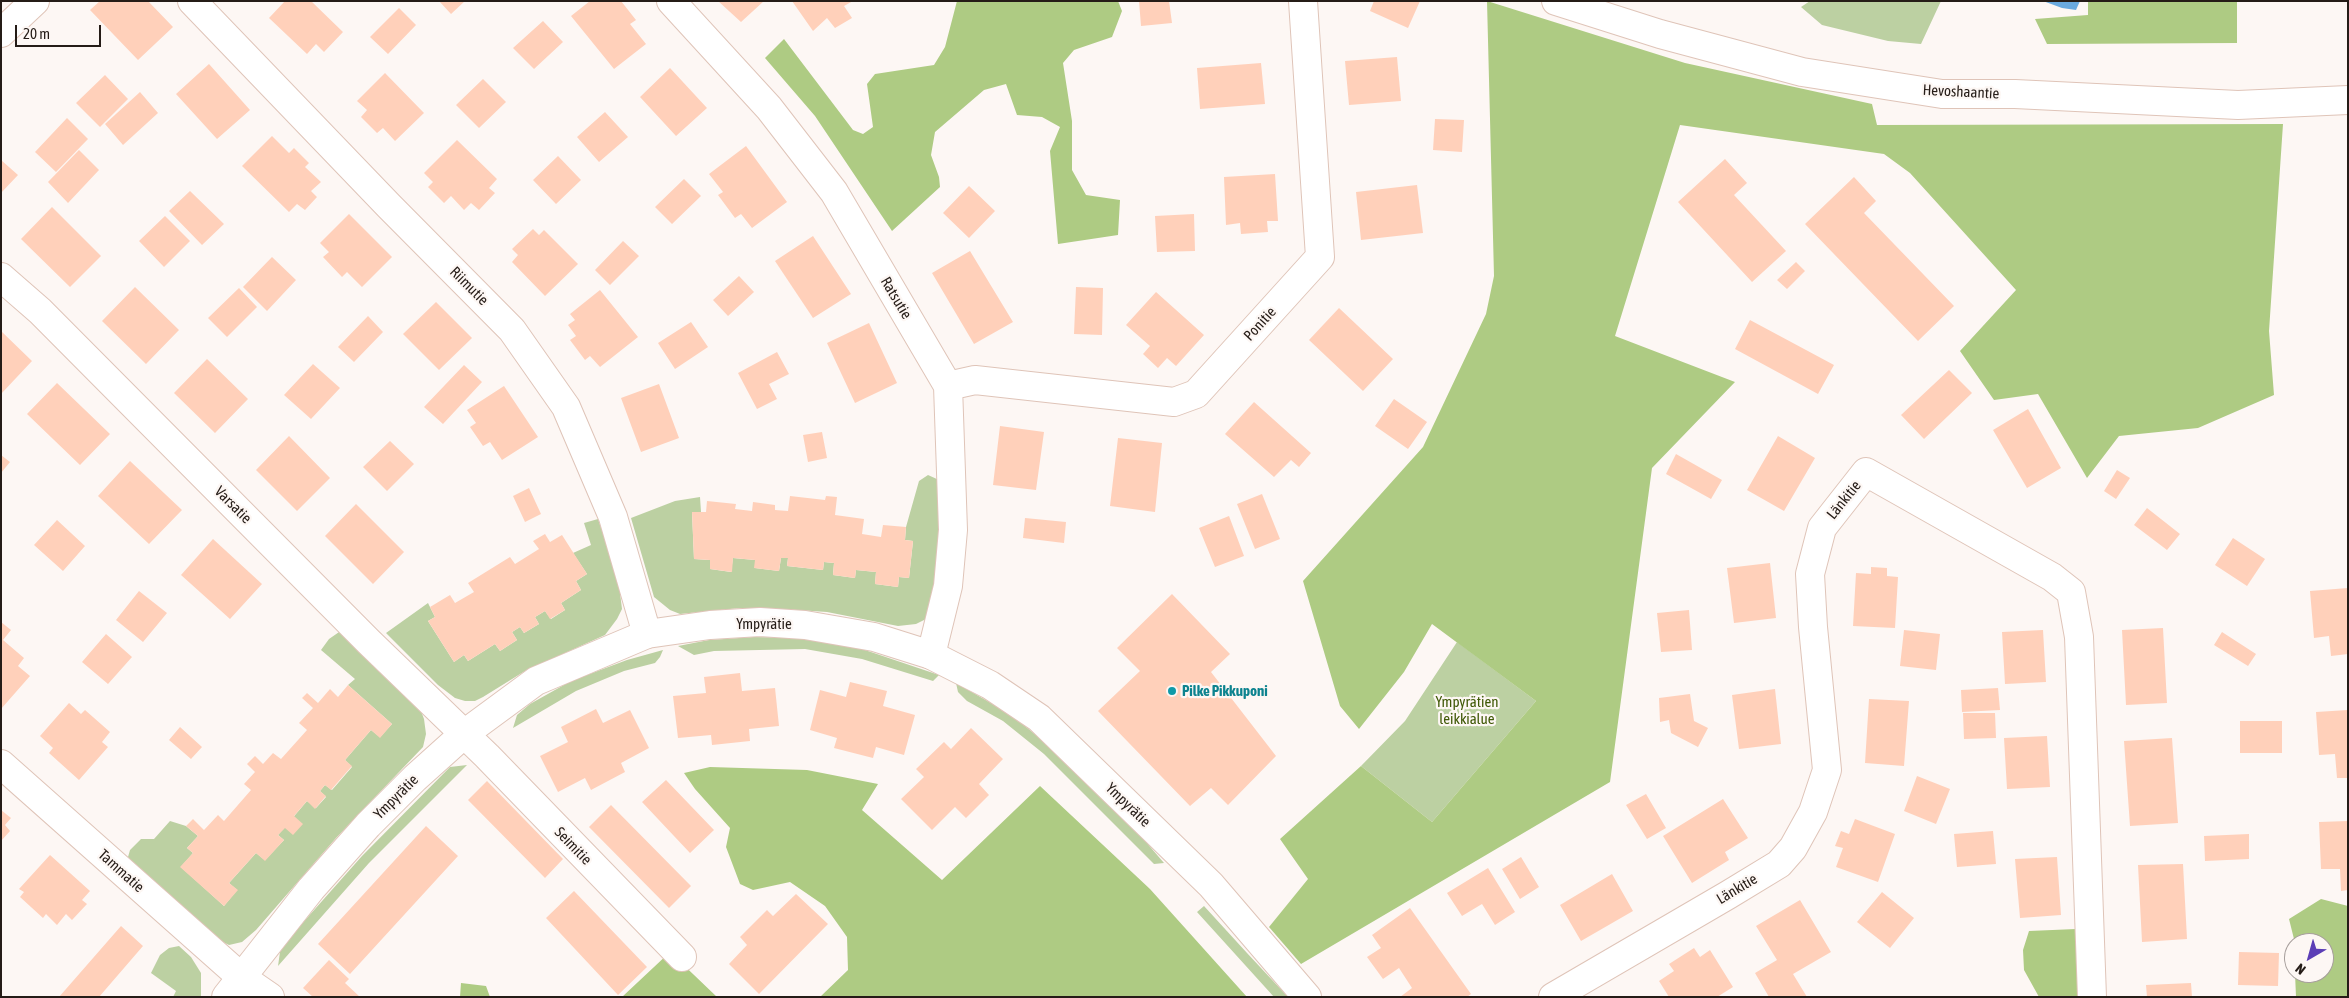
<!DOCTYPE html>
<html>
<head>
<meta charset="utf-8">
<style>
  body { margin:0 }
  #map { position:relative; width:2349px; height:998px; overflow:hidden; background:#fdf7f4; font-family:"Asap Condensed",sans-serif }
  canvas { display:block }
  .frame { position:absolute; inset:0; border:2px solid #251c17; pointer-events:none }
  .north { position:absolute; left:2284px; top:933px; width:50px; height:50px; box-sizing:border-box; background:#fdf7f4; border:1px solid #a79f9c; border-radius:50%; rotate:218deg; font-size:14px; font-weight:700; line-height:20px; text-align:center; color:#251c17 }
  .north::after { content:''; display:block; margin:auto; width:18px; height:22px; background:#5c3eb6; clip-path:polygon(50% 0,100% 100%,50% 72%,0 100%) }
  .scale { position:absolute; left:15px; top:25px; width:86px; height:22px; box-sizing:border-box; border:2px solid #251c17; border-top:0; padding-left:6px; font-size:15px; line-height:18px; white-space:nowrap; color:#251c17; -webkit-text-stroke:4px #fdf7f4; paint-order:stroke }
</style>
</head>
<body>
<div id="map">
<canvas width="2349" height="998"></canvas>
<div class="frame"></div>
<div class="north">N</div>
<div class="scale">20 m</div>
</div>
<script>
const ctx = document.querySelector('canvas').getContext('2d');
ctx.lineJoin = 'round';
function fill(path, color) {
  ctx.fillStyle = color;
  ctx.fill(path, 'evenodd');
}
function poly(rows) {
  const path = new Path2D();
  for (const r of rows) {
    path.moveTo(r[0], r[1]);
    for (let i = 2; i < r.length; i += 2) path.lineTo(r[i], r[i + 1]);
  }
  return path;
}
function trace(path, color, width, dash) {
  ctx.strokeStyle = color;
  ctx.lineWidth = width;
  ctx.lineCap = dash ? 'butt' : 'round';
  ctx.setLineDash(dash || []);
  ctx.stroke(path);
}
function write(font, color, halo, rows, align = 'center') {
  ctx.font = font + ' "Asap Condensed",sans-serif';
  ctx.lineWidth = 4.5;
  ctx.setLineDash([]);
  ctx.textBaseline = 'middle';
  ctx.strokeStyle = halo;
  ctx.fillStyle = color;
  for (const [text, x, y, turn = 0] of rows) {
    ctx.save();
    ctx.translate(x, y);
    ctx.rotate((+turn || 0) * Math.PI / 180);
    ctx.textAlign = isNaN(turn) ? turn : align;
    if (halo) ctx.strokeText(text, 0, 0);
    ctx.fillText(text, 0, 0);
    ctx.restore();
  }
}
const green = poly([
  [1810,1,1941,1,1921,44,1888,41,1822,25,1801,7],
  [928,475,939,480,941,562,926,619,916,624,898,626,827,612,783,609,740,608,680,614,670,610,654,597,631,518,675,501,700,497,701,512,692,512,694,559,710,560,710,569,731,572,733,558,755,560,755,568,779,571,781,558,788,558,787,566,823,570,824,562,834,563,833,575,855,578,856,570,876,572,875,584,898,587,899,577,909,578,913,541,905,540,906,527,919,481],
  [598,519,618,577,622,609,617,619,605,635,525,671,483,697,475,701,465,701,455,698,438,685,386,633,428,603,435,617,428,621,454,662,464,655,468,661,495,644,500,651,517,640,512,632,520,627,524,633,539,624,535,617,545,611,551,619,565,610,561,603,581,590,576,581,587,574,573,553,591,545,584,523],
  [342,630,418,703,424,719,426,734,423,747,336,838,256,930,242,942,229,945,209,935,128,857,130,850,141,839,154,839,170,821,186,826,198,836,187,848,193,853,181,867,224,906,237,890,229,883,256,853,265,860,284,840,278,835,307,801,316,808,326,797,320,791,325,785,332,790,352,767,345,760,371,730,380,737,392,724,348,685,355,679,321,650,329,639],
  [754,637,803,638,862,649,939,675,933,681,862,659,805,649,714,651,694,655,678,646,709,640],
  [1457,642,1536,701,1432,822,1361,766,1405,721],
  [663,650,660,657,655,663,624,671,576,691,513,728,517,715,530,704,571,681,627,660],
  [956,683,1010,714,1052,748,1140,835,1164,863,1154,864,1044,754,1003,721,967,701,958,692],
  [467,765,369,863,278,966,280,952,291,936,362,856,450,767],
  [1204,906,1247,953,1288,997,1274,997,1197,912],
  [179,946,191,957,201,973,201,997,173,997,176,991,151,973,160,955,169,948]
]);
const forest = poly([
  [957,1,1118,1,1122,11,1112,37,1074,50,1063,63,1072,121,1072,170,1086,195,1120,200,1118,235,1058,244,1050,151,1060,127,1042,117,1017,115,1006,84,984,90,935,132,931,155,939,177,940,187,892,231,815,116,765,58,784,39,853,130,863,134,873,127,867,84,875,74,934,65,945,47],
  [1487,1,1685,63,1872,104,1877,125,2283,124,2269,331,2274,395,2198,428,2119,436,2087,478,2038,394,1994,400,1960,351,2016,290,1910,173,1884,154,1680,125,1615,336,1735,382,1652,468,1610,782,1301,964,1269,927,1308,879,1280,839,1361,766,1432,822,1536,701,1432,624,1404,672,1359,729,1340,706,1303,581,1423,447,1486,314,1494,276],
  [2088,1,2237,1,2237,43,2047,44,2035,19,2088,15],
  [710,767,807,770,878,784,862,810,942,880,1040,786,1150,889,1247,997,820,997,848,970,847,937,825,906,790,882,753,890,740,884,726,847,730,828,695,789,684,773],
  [2321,899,2348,906,2348,997,2296,997,2295,973,2324,973,2324,943,2295,943,2289,919],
  [2076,929,2079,997,2039,997,2024,970,2023,950,2029,931],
  [670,952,717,997,622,997],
  [461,983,486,986,490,997,460,997]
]);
const water = poly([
  [2043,1,2080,1,2076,10,2062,8]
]);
const building = poly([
  [100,1,148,1,173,27,138,60,90,10],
  [285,1,311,1,343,32,324,52,316,44,307,54,269,18],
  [439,1,465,1,451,14],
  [590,1,621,1,636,20,630,24,646,44,614,69,571,16],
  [718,1,764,1,741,22],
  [792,1,853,1,844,6,852,18,835,28,827,18,813,31],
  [1139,1,1169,1,1172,23,1141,26],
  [1374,1,1420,1,1408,28,1370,11],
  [399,8,416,25,388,54,370,37],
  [543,21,563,42,534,69,513,48],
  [1397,57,1401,101,1349,105,1345,61],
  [1261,63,1265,104,1200,109,1197,68],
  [209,64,250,110,217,139,176,94],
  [670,68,707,108,676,136,640,97],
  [385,73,424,113,395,141,383,128,377,133,361,117,367,110,357,101],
  [105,75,128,99,100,127,76,103],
  [483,79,506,102,479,128,456,105],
  [140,92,158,113,123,145,105,124],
  [605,112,628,137,599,162,577,137],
  [67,118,88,139,56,172,35,152],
  [1435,119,1464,120,1462,152,1433,150],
  [272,136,289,153,294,148,309,163,305,167,321,182,311,191,317,197,305,210,297,204,289,212,242,166],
  [457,140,497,179,489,188,495,193,479,210,471,203,464,210,451,196,444,203,428,187,433,182,424,173],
  [746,146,787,202,752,228,741,214,735,218,718,195,723,192,709,174],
  [79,150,99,170,68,203,48,182],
  [558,156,581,180,556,204,533,180],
  [1725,159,1747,183,1734,195,1786,251,1752,282,1678,202],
  [1,160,18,175,1,193],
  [1275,174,1278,221,1267,221,1268,232,1241,234,1240,223,1226,225,1224,177],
  [1854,177,1876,201,1864,213,1954,306,1918,341,1805,224],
  [684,179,701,196,672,224,655,207],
  [1417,185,1423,233,1361,240,1356,192],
  [969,186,995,211,969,238,943,213],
  [190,191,224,224,202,245,169,211],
  [52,207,101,256,70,287,21,239],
  [349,214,392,257,362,287,347,272,342,277,323,257,329,252,320,243],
  [1194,214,1195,251,1157,252,1155,216],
  [165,216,190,241,164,267,139,241],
  [533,229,539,235,544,230,578,264,545,296,512,262,518,255,512,249],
  [813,236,851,294,813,318,775,261],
  [623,241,639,256,610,285,595,270],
  [970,251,1013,322,974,344,932,273],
  [272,257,296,280,267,311,243,287],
  [1796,262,1805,271,1787,289,1777,280],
  [739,276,754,292,728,316,713,300],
  [135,287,179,330,146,364,102,321],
  [1076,287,1103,288,1102,335,1074,334],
  [239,288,257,307,227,337,208,318],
  [600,290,638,337,600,367,590,356,585,360,570,340,576,336,568,325,575,320,570,314],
  [1156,292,1204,335,1176,366,1167,358,1158,368,1143,354,1150,346,1126,325],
  [436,302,472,338,439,370,403,334],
  [1339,308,1393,359,1363,391,1309,340],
  [368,316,383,332,354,362,338,347],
  [1750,320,1834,365,1818,394,1735,349],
  [691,322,708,347,675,369,658,343],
  [869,323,897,383,855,403,827,343],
  [1,331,32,361,1,394],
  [777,352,789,374,769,384,777,399,757,409,738,373],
  [207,359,248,399,215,433,174,393],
  [313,364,340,388,311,419,284,395],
  [464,365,482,382,443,424,424,407],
  [1949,370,1972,393,1924,439,1901,415],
  [57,383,110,434,80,465,27,414],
  [659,384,679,438,641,452,621,398],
  [504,386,538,437,502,460,490,442,483,446,470,427,476,423,467,410],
  [1394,399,1427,422,1408,449,1375,426],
  [1254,402,1311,453,1299,467,1291,460,1274,477,1225,434],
  [2028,409,2061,468,2027,488,1993,430],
  [1000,426,1044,432,1036,490,993,485],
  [822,432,827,458,808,462,803,435],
  [289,436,330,478,297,511,256,470],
  [1778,436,1815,458,1784,511,1747,490],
  [1118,438,1162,443,1155,512,1110,506],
  [390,441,414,464,387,491,363,467],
  [1676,454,1722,480,1711,499,1666,474],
  [1,455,10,462,1,473],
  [130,461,182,510,149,544,98,496],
  [2117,470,2130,478,2116,499,2104,491],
  [529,488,541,514,525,522,513,496],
  [1262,494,1280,539,1255,549,1237,504],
  [790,496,825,500,826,496,837,497,835,515,864,519,862,534,881,537,883,525,906,527,905,540,913,541,909,578,899,577,898,587,875,584,876,572,856,570,855,578,833,575,834,563,824,562,823,570,787,566,788,558,781,558,779,571,754,568,755,560,733,558,732,572,710,569,710,560,694,559,692,512,706,512,707,501,736,504,735,509,752,511,753,502,775,505,775,510,788,511],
  [356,504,404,552,373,584,325,536],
  [2147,508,2180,534,2167,550,2134,525],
  [1229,516,1244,556,1215,567,1199,528],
  [1025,518,1066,522,1064,543,1023,538],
  [57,520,85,546,63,571,34,545],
  [545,534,550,542,562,535,587,574,576,581,581,590,561,603,565,610,550,619,545,611,535,617,539,624,524,633,520,627,512,632,517,640,500,651,495,644,468,661,464,655,454,662,428,621,435,617,430,607,450,595,455,603,474,592,468,583,510,557,515,564,539,549,533,541],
  [2233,538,2265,559,2247,586,2215,565],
  [213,539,262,584,230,619,181,575],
  [1770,563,1776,618,1734,623,1727,568],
  [1871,567,1887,568,1887,576,1898,577,1895,628,1853,626,1856,573,1871,574],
  [2348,588,2348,654,2331,656,2329,636,2314,638,2310,591],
  [139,591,167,613,143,642,116,620],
  [1172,594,1230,654,1211,672,1276,756,1228,805,1211,788,1190,806,1098,711,1140,671,1117,648],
  [1689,610,1692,650,1661,652,1657,613],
  [1,622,11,630,3,640,24,658,18,666,30,676,1,709],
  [2163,628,2167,703,2126,705,2122,630],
  [1904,630,1940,634,1936,670,1900,666],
  [2043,630,2046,682,2005,684,2002,632],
  [2222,632,2256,654,2248,666,2214,645],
  [106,634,132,657,108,684,82,662],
  [740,673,742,691,775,688,779,726,749,729,750,741,712,745,711,735,678,738,673,696,706,693,704,677],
  [850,682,887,691,883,706,915,715,904,755,876,747,873,758,834,748,837,738,810,730,820,690,846,697],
  [348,685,392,724,380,738,371,730,345,760,352,766,331,790,325,785,320,791,326,796,315,809,307,801,294,816,303,824,293,835,285,828,278,835,284,840,265,861,256,853,229,883,238,890,224,906,180,867,193,853,187,848,198,836,186,826,193,819,204,830,218,815,224,821,251,790,244,784,255,772,247,764,255,756,263,764,273,753,281,759,307,730,299,723,313,708,302,698,307,693,318,703,330,689,338,697],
  [1998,688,2000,710,1962,712,1961,690],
  [1775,689,1781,744,1739,749,1732,695],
  [1690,694,1694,721,1708,728,1698,747,1671,733,1669,720,1660,722,1659,698],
  [1869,699,1909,701,1904,766,1865,763],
  [69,703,81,714,85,710,110,732,102,742,108,747,79,780,49,753,53,748,40,736],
  [596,709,603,723,630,710,649,748,621,763,625,772,591,790,585,778,558,792,540,756,568,742,561,727],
  [2348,710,2348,778,2337,778,2335,754,2319,755,2316,712],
  [1963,713,1995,713,1996,738,1964,739],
  [2240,721,2282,721,2282,753,2240,753],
  [180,727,202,747,191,759,169,740],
  [971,728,1003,759,979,784,989,795,966,818,955,807,932,830,901,799,924,777,916,769,944,742,951,749],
  [2047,736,2050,787,2007,789,2004,738],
  [2172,738,2178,823,2130,826,2124,741],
  [1917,776,1950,789,1936,824,1904,811],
  [666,780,714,830,690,853,642,802],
  [487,781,563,859,545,878,468,800],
  [1646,794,1666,828,1647,839,1626,805],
  [1723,799,1748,838,1725,852,1729,860,1692,883,1663,836],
  [611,805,691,886,669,908,589,827],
  [1,810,11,818,5,825,10,831,1,841],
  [1855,819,1895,834,1878,882,1836,867,1843,848,1835,846,1841,831,1849,834],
  [2348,821,2348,890,2341,891,2340,869,2321,869,2319,822],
  [426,826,458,856,350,974,318,944],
  [1993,831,1996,864,1957,867,1954,834],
  [2249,834,2249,859,2205,861,2204,836],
  [50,855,90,891,82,900,87,904,72,920,66,914,57,925,46,914,43,918,20,897,24,892,19,889],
  [1521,857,1539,887,1520,899,1502,869],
  [2057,857,2061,915,2020,918,2015,859],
  [2183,864,2187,939,2142,942,2138,865],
  [1488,868,1515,912,1495,925,1482,904,1462,916,1447,893],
  [1612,874,1633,911,1581,941,1560,905],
  [574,891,647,967,618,995,546,918],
  [1882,892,1914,918,1890,948,1857,922],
  [796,894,828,924,759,994,729,964,747,945,740,937,767,910,773,916],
  [1800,900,1831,952,1793,974,1807,997,1769,997,1755,973,1777,960,1756,926],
  [1410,908,1471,994,1467,997,1400,997,1412,988,1399,968,1383,979,1367,957,1381,948,1372,935],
  [121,926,143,946,99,997,59,997],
  [1694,948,1700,957,1710,950,1733,987,1717,997,1669,997,1659,981,1674,971,1669,964],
  [2239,952,2279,953,2278,986,2238,985],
  [329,960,349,979,345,983,360,997,313,997,303,988],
  [2191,983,2192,997,2147,997,2146,985]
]);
const minor = poly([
  [192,1,389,206,512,330,566,407,613,517,647,634],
  [671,1,769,108,834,192,948,386,953,530,948,586,931,655],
  [1,277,40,311,369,642,487,756,682,957],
  [948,386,975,380,1174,402,1196,394,1320,257,1303,1],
  [1,764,241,977,270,997],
  [1553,997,1728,895,1779,864,1793,848,1813,812,1827,770,1813,627,1810,574,1822,528,1866,472,2052,577,2071,592,2079,637,2092,997]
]);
const tertiary = poly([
  [1556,1,1660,34,1802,72,1942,94,2015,94,2238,105,2348,100],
  [1,33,35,1],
  [226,997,311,889,368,825,415,778,464,734,536,681,647,634,710,625,760,622,805,625,874,637,931,655,990,685,1039,718,1211,885,1307,997]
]);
const markers = [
  [1172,691,5,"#0f9aa8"]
];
const streetNames = [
  ["Hevoshaantie",1961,92,3],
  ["Riimutie",469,286,45],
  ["Ratsutie",896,298,59],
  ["Ponitie",1260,324,-48],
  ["Länkitie",1844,500,-51],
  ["Varsatie",233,505,45],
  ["Ympyrätie",764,624],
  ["Ympyrätie",396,797,-45],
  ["Ympyrätie",1128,805,44],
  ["Seimitie",573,846,46],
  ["Tammatie",121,871,42],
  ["Länkitie",1737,889,-31]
];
const cultureNames = [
  ["Pilke Pikkuponi",1182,691]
];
const parkNames = [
  ["Ympyrätien",1467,702],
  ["leikkialue",1467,719]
];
fill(green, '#bcd0a2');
fill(forest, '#aecb83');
fill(water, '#6aaadf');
fill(building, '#ffd0ba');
trace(minor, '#dfc4b8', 30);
trace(tertiary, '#dfc4b8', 30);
trace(minor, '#fff', 28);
trace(tertiary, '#fff', 28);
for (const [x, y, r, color] of markers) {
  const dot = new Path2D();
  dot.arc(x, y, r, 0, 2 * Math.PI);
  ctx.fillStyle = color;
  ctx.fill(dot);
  trace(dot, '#fdf7f4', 2);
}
write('15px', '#251c17', '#fdf7f4', streetNames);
write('bold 15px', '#0d838f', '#fdf7f4', cultureNames, 'left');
write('15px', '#405907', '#fdf7f4', parkNames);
</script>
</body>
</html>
